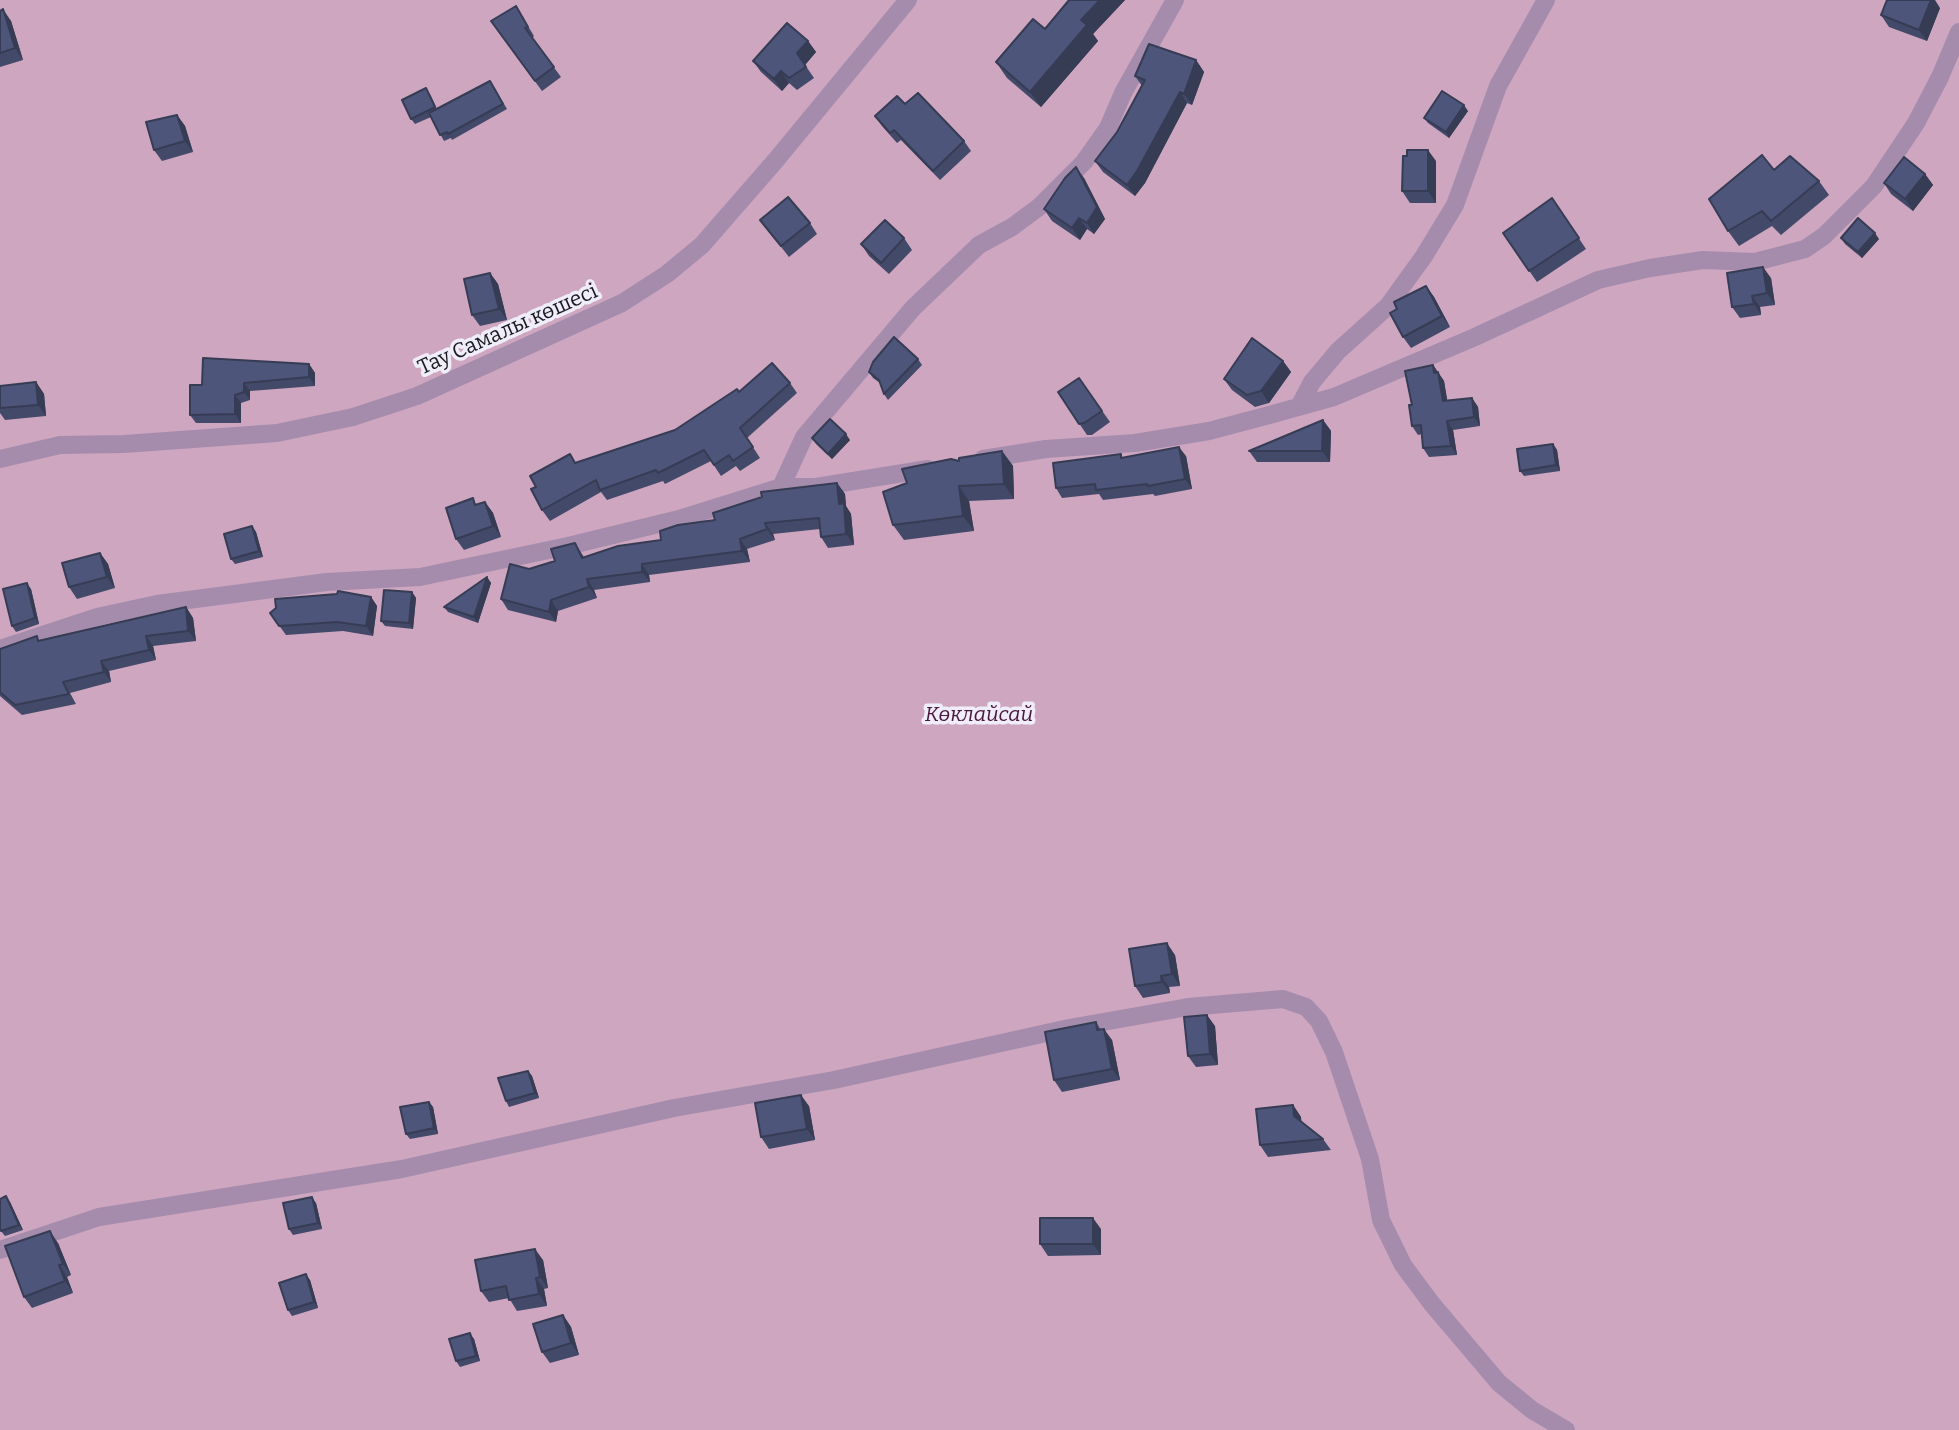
<!DOCTYPE html>
<html>
<head>
<meta charset="utf-8">
<style>
  body { margin:0 }
  canvas { display:block; background:#e3e0ed }
</style>
</head>
<body>
<canvas width="1959" height="1430"></canvas>
<script>
const ctx = document.querySelector('canvas').getContext('2d');
ctx.lineJoin = 'round';
function fill(path, color) {
  ctx.fillStyle = color;
  ctx.fill(path, 'evenodd');
}
function poly(rows) {
  const path = new Path2D();
  for (const r of rows) {
    path.moveTo(r[0], r[1]);
    for (let i = 2; i < r.length; i += 2) path.lineTo(r[i], r[i + 1]);
  }
  return path;
}
function trace(path, color, width, dash) {
  ctx.strokeStyle = color;
  ctx.lineWidth = width;
  ctx.lineCap = dash ? 'butt' : 'round';
  ctx.setLineDash(dash || []);
  ctx.stroke(path);
}
function write(font, color, halo, rows, align = 'center') {
  ctx.font = font + ' Bitter,serif';
  ctx.lineWidth = 7;
  ctx.setLineDash([]);
  ctx.textBaseline = 'middle';
  ctx.strokeStyle = halo;
  ctx.fillStyle = color;
  for (const [text, x, y, turn = 0] of rows) {
    ctx.save();
    ctx.translate(x, y);
    ctx.rotate((+turn || 0) * Math.PI / 180);
    ctx.textAlign = isNaN(turn) ? turn : align;
    if (halo) ctx.strokeText(text, 0, 0);
    ctx.fillText(text, 0, 0);
    ctx.restore();
  }
}
const green = poly([
  [0,0,1959,0,1959,1430,0,1430]
]);
const minor = poly([
  [1299,407,1312,382,1338,351,1388,306,1424,256,1455,205,1498,86,1546,0],
  [983,459,1046,449,1135,443,1209,431,1273,414,1334,397,1475,337,1598,280,1650,268,1703,260,1755,262,1805,249,1824,236,1874,186,1916,123,1940,77,1959,32],
  [781,487,804,437,913,308,979,245,1012,227,1039,207,1084,162,1108,128,1123,93,1175,0],
  [0,649,97,617,157,604,327,582,420,577,568,546,679,519,781,487,816,487,928,469],
  [0,1250,99,1217,402,1169,674,1108,834,1080,1069,1028,1188,1007,1283,999,1306,1007,1319,1021,1334,1052,1370,1159,1381,1220,1403,1265,1432,1304,1499,1383,1532,1410,1566,1430]
]);
const tertiary = poly([
  [0,459,60,445,124,444,277,433,353,417,417,396,622,303,667,274,702,245,776,160,908,0]
]);
const wall = poly([
  [1069,0,1125,0,1093,34,1098,41,1041,107,1007,78,996,62,1045,29],
  [1940,8,1927,41,1889,27,1881,15],
  [0,11,11,21,23,60,0,67],
  [522,16,534,36,532,38,561,77,542,91,491,21],
  [808,41,816,52,805,65,814,78,797,90,789,83,782,91,761,72,753,61],
  [1196,60,1204,72,1192,105,1187,103,1145,183,1135,196,1103,172,1095,161,1117,132,1142,86,1135,76],
  [494,87,507,109,452,140,451,138,444,141,431,117,415,124,411,119,430,94,437,109],
  [905,104,964,141,971,151,940,180,901,140,897,143,882,126,875,116],
  [1468,111,1449,138,1428,123,1424,118],
  [177,115,185,126,193,152,162,161,154,150],
  [1436,161,1436,203,1410,203,1402,191],
  [1774,170,1819,181,1829,195,1781,235,1772,226,1739,246,1728,231],
  [1925,174,1933,185,1913,211,1891,194,1884,183],
  [1084,178,1105,219,1094,234,1087,229,1080,240,1052,221,1044,209],
  [1552,198,1586,249,1537,282,1503,233],
  [760,220,810,223,817,234,789,257],
  [904,238,912,250,889,274,869,256,861,244],
  [1841,238,1879,239,1862,258,1845,244],
  [490,273,498,284,507,320,480,326,472,315],
  [1771,278,1775,305,1760,307,1761,315,1740,318,1732,307],
  [1426,286,1434,297,1450,327,1411,348,1403,337,1397,309],
  [918,359,922,365,888,400,884,394,880,383,873,378,869,372],
  [1283,361,1291,372,1269,403,1255,407,1232,390,1224,379],
  [309,364,315,373,315,386,250,391,250,400,241,403,241,423,196,423,190,415,202,385],
  [1433,365,1444,381,1447,401,1472,398,1478,407,1480,426,1453,430,1457,455,1429,457,1423,448,1422,434,1418,435,1412,426],
  [1079,378,1110,422,1092,435,1087,435,1058,392],
  [36,382,44,394,46,416,5,420,0,413,0,386],
  [790,383,797,393,747,438,760,458,740,471,736,466,721,476,711,461,665,484,663,481,607,500,601,492,550,521,542,510,739,392],
  [1323,420,1331,431,1330,462,1257,462,1249,451],
  [812,438,850,440,832,459,816,444],
  [1553,444,1557,450,1560,471,1524,476,1520,471],
  [1002,451,1013,466,1014,499,969,501,974,531,904,540,893,525,907,483,959,461],
  [1186,456,1192,489,1155,496,1153,494,1103,500,1099,494,1062,498,1056,488,1123,457],
  [837,483,845,494,846,506,851,514,854,545,828,548,821,537,820,529,773,534,775,540,747,549,750,562,649,575,650,582,594,590,597,598,558,611,556,622,508,610,501,599,529,569,555,561,575,543,584,557,661,540,715,520],
  [485,502,493,513,501,537,464,550,456,539,478,505],
  [252,526,256,532,263,557,235,564,231,559],
  [100,553,108,564,115,588,77,599,69,587],
  [487,577,491,583,478,623,448,612,444,607],
  [31,589,39,624,16,632,12,626],
  [412,592,416,598,413,629,385,626,381,621],
  [371,597,377,606,373,636,343,631,286,635,270,613],
  [186,607,193,618,196,641,153,646,156,660,109,671,111,682,70,693,76,704,22,715,0,696,0,649],
  [1175,955,1180,986,1169,987,1170,993,1143,998,1135,986],
  [1096,1022,1101,1030,1112,1040,1120,1080,1062,1092,1054,1080],
  [1215,1026,1218,1065,1196,1067,1188,1056],
  [528,1071,532,1076,539,1098,509,1107,506,1101],
  [429,1102,433,1107,438,1134,410,1139,406,1134],
  [1293,1105,1301,1117,1301,1122,1323,1139,1331,1150,1268,1157,1260,1145],
  [809,1106,815,1140,769,1149,761,1137],
  [10,1202,23,1230,5,1236,1,1231],
  [316,1203,322,1229,293,1235,289,1229],
  [1101,1229,1101,1255,1048,1256,1040,1244],
  [58,1243,71,1275,67,1277,73,1293,32,1308,24,1297],
  [543,1260,548,1288,544,1289,547,1306,517,1311,509,1298,489,1302,481,1291],
  [310,1280,318,1308,292,1316,288,1310],
  [563,1315,571,1327,579,1355,550,1363,542,1352],
  [474,1339,480,1361,460,1367,456,1361]
]);
const shadedWall = poly([
  [1100,0,1125,0,1093,34,1098,41,1041,107,1030,92,1081,20],
  [1931,0,1935,0,1940,8,1927,41,1919,30],
  [3,9,11,21,23,60,15,48],
  [808,41,816,52,805,65,814,78,797,53],
  [1196,60,1204,72,1192,105,1184,94],
  [781,71,789,83,782,91,774,79],
  [1180,92,1187,103,1145,183,1135,196,1127,185],
  [1464,105,1468,111,1449,138,1446,132],
  [177,115,185,126,193,152,185,141],
  [1428,150,1436,161,1436,203,1428,191],
  [1076,167,1084,178,1105,219,1094,234,1087,223],
  [1925,174,1933,185,1913,211,1905,199],
  [1079,218,1087,229,1080,240,1072,228],
  [1875,233,1879,239,1862,258,1858,252],
  [1763,267,1771,278,1775,305,1767,293],
  [490,273,498,284,507,320,499,309],
  [1426,286,1434,297,1450,327,1442,316],
  [1752,296,1760,307,1761,315,1754,304],
  [1283,361,1291,372,1269,403,1261,391],
  [309,364,315,373,315,386,309,377],
  [1433,365,1444,381,1449,410,1443,401],
  [36,382,44,394,46,416,38,405],
  [244,383,250,391,250,400,244,392],
  [235,395,241,403,241,423,235,414],
  [1472,398,1478,407,1480,426,1474,417],
  [1323,420,1331,431,1330,462,1322,451],
  [1447,421,1453,430,1457,455,1451,446],
  [846,434,850,440,832,459,828,454],
  [1553,444,1557,450,1560,471,1556,465],
  [1179,447,1186,456,1192,489,1185,479],
  [1002,451,1013,466,1014,499,1004,484],
  [837,483,845,494,846,506,851,514,854,545,846,534,839,504],
  [959,486,969,501,974,531,963,516],
  [485,502,493,513,501,537,493,526],
  [765,523,773,534,775,540,767,529],
  [252,526,256,532,263,557,259,551],
  [740,539,747,549,750,562,742,551],
  [100,553,108,564,115,588,107,577],
  [642,564,649,575,650,582,642,572],
  [487,577,491,583,478,623,474,617],
  [587,579,594,590,597,598,589,587],
  [27,583,31,589,39,624,35,618],
  [412,592,416,598,413,629,409,623],
  [371,597,377,606,373,636,366,626],
  [551,600,558,611,556,622,549,612],
  [186,607,193,618,196,641,188,631],
  [146,636,153,646,156,660,149,650],
  [101,661,109,671,111,682,104,672],
  [1167,943,1175,955,1180,986,1172,974],
  [1161,976,1169,987,1170,993,1162,982],
  [1207,1015,1215,1026,1218,1065,1210,1054],
  [1104,1029,1112,1040,1120,1080,1112,1069],
  [528,1071,532,1076,539,1098,535,1093],
  [801,1095,809,1106,815,1140,807,1129],
  [429,1102,433,1107,438,1134,434,1128],
  [1293,1105,1301,1117,1302,1127,1294,1116],
  [6,1196,10,1202,23,1230,19,1225],
  [312,1197,316,1203,322,1229,318,1223],
  [1093,1218,1101,1229,1101,1255,1093,1244],
  [50,1231,58,1243,71,1275,63,1264],
  [535,1249,543,1260,548,1288,540,1277],
  [59,1265,67,1277,73,1293,65,1281],
  [306,1274,310,1280,318,1308,314,1302],
  [536,1278,544,1289,547,1306,539,1294],
  [563,1315,571,1327,579,1355,571,1343],
  [470,1333,474,1339,480,1361,476,1356]
]);
const building = poly([
  [1069,0,1100,0,1081,20,1087,25,1030,92,996,62,1033,19,1045,29,1069,0],
  [1887,0,1931,0,1919,30,1881,15,1887,0],
  [516,6,528,27,525,28,554,67,535,81,491,21,516,6],
  [3,9,15,48,0,53,0,11,3,9],
  [787,23,808,41,797,53,806,67,789,78,781,71,774,79,753,61,787,23],
  [1149,44,1196,60,1184,94,1180,92,1137,171,1127,185,1095,161,1117,132,1145,80,1135,76,1149,44],
  [490,81,503,104,448,134,447,132,440,135,429,113,490,81],
  [426,88,435,107,411,119,402,100,426,88],
  [1442,91,1464,105,1446,132,1424,118,1442,91],
  [918,93,964,141,933,171,894,130,890,133,875,116,897,96,905,104,918,93],
  [177,115,185,141,154,150,146,122,177,115],
  [1407,150,1428,150,1428,191,1402,191,1403,156,1407,156,1407,150],
  [1762,155,1774,170,1790,156,1819,181,1771,221,1762,211,1728,231,1709,199,1762,155],
  [1904,157,1925,174,1905,199,1884,183,1904,157],
  [1076,167,1097,207,1087,223,1079,218,1072,228,1044,209,1065,178,1076,167],
  [788,197,810,223,781,246,760,220,788,197],
  [1552,198,1579,238,1529,271,1503,233,1552,198],
  [1858,218,1875,233,1858,252,1841,238,1858,218],
  [885,220,904,238,881,263,861,244,885,220],
  [1763,267,1767,293,1752,296,1754,304,1732,307,1727,273,1763,267],
  [490,273,499,309,472,315,464,279,490,273],
  [1426,286,1442,316,1403,337,1390,313,1397,309,1394,302,1426,286],
  [894,337,918,359,884,394,879,380,869,372,873,362,894,337],
  [1252,338,1283,361,1261,391,1247,395,1224,379,1252,338],
  [203,358,309,364,309,377,244,383,244,392,235,395,235,414,190,415,190,385,202,385,203,358],
  [772,363,790,383,740,428,753,447,733,461,729,455,714,465,704,450,658,473,656,470,600,490,596,480,542,510,531,489,536,487,530,476,570,454,575,463,675,430,737,389,739,392,772,363],
  [1433,365,1434,373,1438,372,1443,401,1472,398,1474,417,1447,421,1451,446,1423,448,1421,425,1412,426,1409,405,1412,405,1405,371,1433,365],
  [1079,378,1102,411,1084,423,1079,424,1058,392,1079,378],
  [36,382,38,405,0,408,0,386,36,382],
  [830,419,846,434,828,454,812,438,830,419],
  [1323,420,1322,451,1249,451,1323,420],
  [1553,444,1556,465,1520,471,1517,449,1553,444],
  [1179,447,1185,479,1148,486,1147,484,1096,490,1095,484,1056,488,1053,463,1121,454,1121,458,1179,447],
  [1002,451,1004,484,959,486,963,516,893,525,883,492,907,483,902,469,951,459,959,461,959,458,1002,451],
  [837,483,839,504,844,503,846,534,821,537,819,518,765,523,767,529,740,539,742,551,642,564,642,572,587,579,589,587,551,600,549,612,501,599,510,564,529,569,555,561,551,549,575,543,582,558,618,546,661,540,660,531,678,525,715,520,713,513,762,497,761,492,837,483],
  [473,498,475,505,485,502,493,526,456,539,446,508,473,498],
  [252,526,259,551,231,559,224,534,252,526],
  [100,553,107,577,69,587,62,563,100,553],
  [487,577,474,617,444,607,487,577],
  [27,583,35,618,12,626,3,589,27,583],
  [384,590,412,592,409,623,381,621,384,590],
  [338,591,371,597,366,626,337,622,279,626,270,613,276,608,275,599,337,594,338,591],
  [186,607,188,631,146,636,149,650,101,661,104,672,63,682,69,694,15,705,0,692,0,649,37,636,38,641,186,607],
  [1167,943,1172,974,1161,976,1162,982,1135,986,1129,949,1167,943],
  [1207,1015,1210,1054,1188,1056,1184,1017,1207,1015],
  [1096,1022,1097,1030,1104,1029,1112,1069,1054,1080,1045,1032,1096,1022],
  [528,1071,535,1093,506,1101,498,1078,528,1071],
  [801,1095,807,1129,761,1137,755,1103,801,1095],
  [429,1102,434,1128,406,1134,400,1107,429,1102],
  [1293,1105,1294,1116,1323,1139,1260,1145,1256,1109,1293,1105],
  [6,1196,19,1225,1,1231,0,1228,0,1199,6,1196],
  [312,1197,318,1223,289,1229,283,1203,312,1197],
  [1040,1218,1093,1218,1093,1244,1040,1244,1040,1218],
  [50,1231,63,1264,59,1265,65,1281,24,1297,5,1246,50,1231],
  [535,1249,540,1277,536,1278,539,1294,509,1300,506,1286,481,1291,475,1260,535,1249],
  [306,1274,314,1302,288,1310,279,1283,306,1274],
  [563,1315,571,1343,542,1352,533,1324,563,1315],
  [470,1333,476,1356,456,1361,449,1339,470,1333]
]);
const streetNames = [
  ["Тау Самалы көшесі",508,330,-24]
];
const parkNames = [
  ["Көклайсай",979,715]
];
fill(green, '#cea6c0');
trace(minor, '#a58cac', 18);
trace(tertiary, '#a58cac', 18);
fill(wall, '#434969');
fill(shadedWall, '#373c55');
fill(building, '#4e557a');
trace(building, '#373c55', 2);
write('21px', '#1a191e', '#f0edfa', streetNames);
write('italic 21px', '#49173b', '#f0edfa', parkNames);
</script>
</body>
</html>
